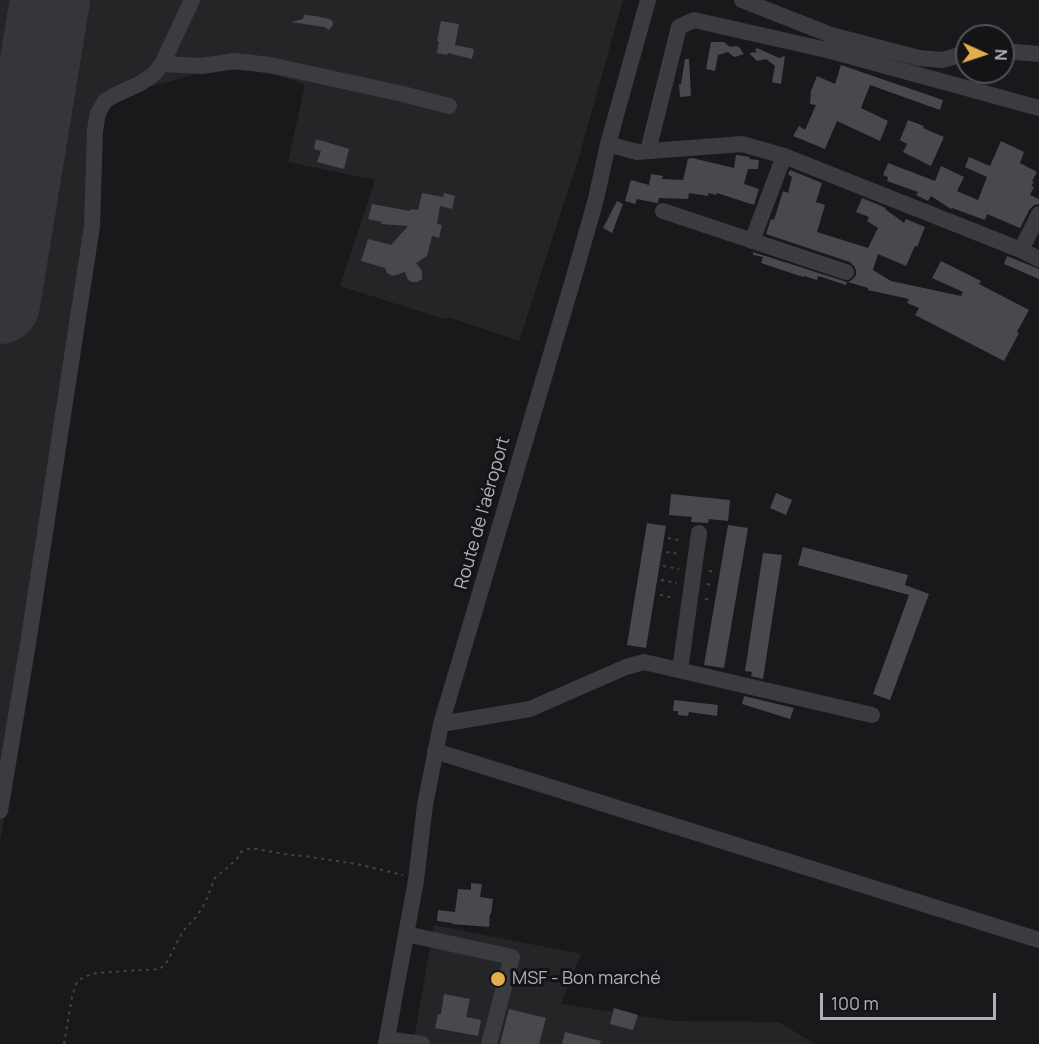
<!DOCTYPE html>
<html>
<head>
<meta charset="utf-8">
<style>
  body { margin:0 }
  #map { position:relative; width:1039px; height:1044px; overflow:hidden; background:#19191b; font-family:Manrope,sans-serif }
  canvas { display:block }
  .north { position:absolute; left:955px; top:24px; width:60px; height:60px; box-sizing:border-box; background:#141416; border:2px solid #515358; border-radius:50%; rotate:93deg; font-size:16px; font-weight:700; line-height:24px; text-align:center; color:#adb1ba }
  .north::after { content:''; display:block; margin:auto; width:21px; height:27px; background:#e1ae4b; clip-path:polygon(50% 0,100% 100%,50% 72%,0 100%) }
  .scale { position:absolute; left:820px; top:993px; width:176px; height:27px; box-sizing:border-box; border:3px solid #adb1ba; border-top:0; padding-left:8px; font-size:18px; line-height:21px; white-space:nowrap; color:#adb1ba; -webkit-text-stroke:4px #141416; paint-order:stroke }
</style>
</head>
<body>
<div id="map">
<canvas width="1039" height="1044"></canvas>
<div class="north">N</div>
<div class="scale">100 m</div>
</div>
<script>
const ctx = document.querySelector('canvas').getContext('2d');
ctx.lineJoin = 'round';
function fill(path, color) {
  ctx.fillStyle = color;
  ctx.fill(path, 'evenodd');
}
function poly(rows) {
  const path = new Path2D();
  for (const r of rows) {
    path.moveTo(r[0], r[1]);
    for (let i = 2; i < r.length; i += 2) path.lineTo(r[i], r[i + 1]);
  }
  return path;
}
function trace(path, color, width, dash) {
  ctx.strokeStyle = color;
  ctx.lineWidth = width;
  ctx.lineCap = dash ? 'butt' : 'round';
  ctx.setLineDash(dash || []);
  ctx.stroke(path);
}
function write(font, color, halo, rows, align = 'center') {
  ctx.font = font + ' Manrope,sans-serif';
  ctx.lineWidth = 6;
  ctx.setLineDash([]);
  ctx.textBaseline = 'middle';
  ctx.strokeStyle = halo;
  ctx.fillStyle = color;
  for (const [text, x, y, turn = 0] of rows) {
    ctx.save();
    ctx.translate(x, y);
    ctx.rotate((+turn || 0) * Math.PI / 180);
    ctx.textAlign = isNaN(turn) ? turn : align;
    if (halo) ctx.strokeText(text, 0, 0);
    ctx.fillText(text, 0, 0);
    ctx.restore();
  }
}
const built = poly([
  [0,0,623,0,579,157,519,341,448,317,447,320,340,286,375,180,288,162,305,85,287,78,253,71,227,70,197,74,149,87,123,96,106,110,41,612,0,842],
  [434,925,581,954,561,1004,674,1021,779,1022,815,1044,413,1044]
]);
const runway = poly([
  [0,304,50,0]
]);
const building = poly([
  [304,15,316,16,330,19,333,22,333,25,329,30,324,27,291,22,303,19],
  [441,21,459,24,455,45,474,49,472,59,448,53,447,55,437,53,439,41,437,41],
  [711,42,724,42,730,47,736,46,739,47,744,54,735,57,733,56,728,52,718,55,715,71,706,69],
  [757,48,779,58,785,56,781,84,772,82,775,66,766,59,757,61,749,53,757,52,755,50],
  [685,59,689,59,691,96,680,97,679,84,681,84],
  [841,65,943,100,940,110,870,85,861,108,888,121,880,141,837,121,825,149,793,136,799,126,805,130,816,105,810,104,811,91,817,76,835,84],
  [908,120,924,126,923,128,944,137,931,166,903,152,907,144,900,140],
  [316,139,349,149,344,169,317,162,321,151,314,149],
  [1001,141,1024,152,1020,163,1037,172,1032,181,1034,182,1031,186,1034,187,1030,195,1039,199,1039,204,1034,205,1030,209,1020,228,987,214,985,220,952,208,951,209,931,196,928,201,916,195,918,192,887,181,888,177,883,175,888,163,935,181,941,166,964,177,957,191,978,200,987,177,965,167,969,157,990,166],
  [736,155,750,157,749,159,759,160,758,169,748,169,744,184,759,189,754,205,717,193,716,195,708,193,708,196,689,193,688,199,659,198,658,202,657,203,637,199,635,204,625,201,631,180,649,185,651,174,663,176,662,179,683,180,688,159,692,158,734,168],
  [790,170,822,183,816,202,825,205,817,232,868,248,878,228,867,221,869,217,856,212,862,198,886,208,885,209,904,223,906,219,925,227,917,247,915,246,906,266,878,254,873,270,891,281,961,296,963,292,932,278,941,261,981,281,979,284,1029,310,1017,332,1019,333,1004,361,915,315,919,308,907,303,909,299,868,290,868,288,848,282,853,279,856,275,856,270,854,266,850,262,766,234,771,219,774,220,783,191,788,193,792,177,788,174],
  [422,193,443,197,444,193,455,196,452,209,440,206,437,224,442,225,439,238,432,236,427,256,416,263,422,271,422,279,417,282,412,282,408,280,405,272,393,276,387,273,385,268,361,261,368,239,391,245,408,226,381,224,382,222,368,219,372,204,410,211,410,209,418,210],
  [617,201,623,204,612,233,603,228],
  [753,252,847,282,846,285,818,276,817,280,804,276,803,277,761,263,763,257,753,255],
  [1007,256,1039,269,1039,279,1004,264],
  [776,493,792,500,786,515,770,508],
  [671,494,730,500,728,521,709,519,708,523,691,522,692,517,669,515],
  [647,523,666,526,646,648,627,645],
  [728,525,748,528,724,668,704,665],
  [803,547,908,575,905,585,929,594,890,700,873,694,909,595,798,565],
  [763,553,782,555,763,679,751,676,752,672,745,671],
  [744,696,794,708,790,719,742,704],
  [674,700,718,705,717,716,689,712,688,716,678,715,678,711,673,711],
  [471,883,482,884,480,897,493,899,491,914,490,914,489,927,452,924,452,923,437,921,438,910,455,912,458,889,471,890],
  [444,994,470,999,466,1017,481,1020,478,1036,435,1028,438,1014,441,1014],
  [614,1008,638,1015,633,1030,610,1024],
  [509,1009,546,1018,539,1044,500,1044],
  [565,1032,601,1041,600,1044,562,1044]
]);
const path = poly([
  [668,538,683,541],
  [666,552,681,554],
  [663,566,679,569],
  [709,571,715,572],
  [661,580,677,583],
  [707,584,713,585],
  [660,595,675,598],
  [705,599,711,600],
  [64,1044,72,997,76,984,83,977,96,973,160,969,167,962,183,931,197,916,205,903,215,878,237,859,241,852,248,849,257,849,289,855,304,856,357,864,403,875]
]);
const minor = poly([
  [742,0,831,35,919,58,942,60,967,53],
  [1003,51,1039,54],
  [162,64,202,66,234,61,270,65,403,94,449,106],
  [608,144,637,152,742,144,784,156,1021,250,1039,259],
  [648,151,679,27,694,20,831,51,1039,108],
  [663,211,846,272],
  [752,241,784,156],
  [1021,250,1039,214],
  [680,670,699,533],
  [441,724,530,709,626,667,644,662,872,715],
  [435,751,1039,940],
  [0,811,27,650,92,226,95,130,98,113,105,101,115,95,139,84,153,75,162,64,192,0],
  [406,934,512,957,489,1044],
  [387,1039,422,1044],
  [386,1044,416,880,425,805,441,724,573,280,596,199,608,144,648,0]
]);
const markers = [
  [498,979,8,"#e1ae4b"]
];
const streetNames = [
  ["Route de l'aéroport",483,513,-74]
];
const poiNames = [
  ["MSF - Bon marché",512,979]
];
fill(built, '#252528');
trace(runway, '#36363a', 80);
fill(building, '#48494e');
trace(path, '#414347', 2, [3, 4.5]);
trace(minor, '#3b3c40', 16);
for (const [x, y, r, color] of markers) {
  const dot = new Path2D();
  dot.arc(x, y, r, 0, 2 * Math.PI);
  ctx.fillStyle = color;
  ctx.fill(dot);
  trace(dot, '#141416', 2);
}
write('18px', '#adb1ba', '#141416', streetNames);
write('18px', '#adb1ba', '#141416', poiNames, 'left');
</script>
</body>
</html>
